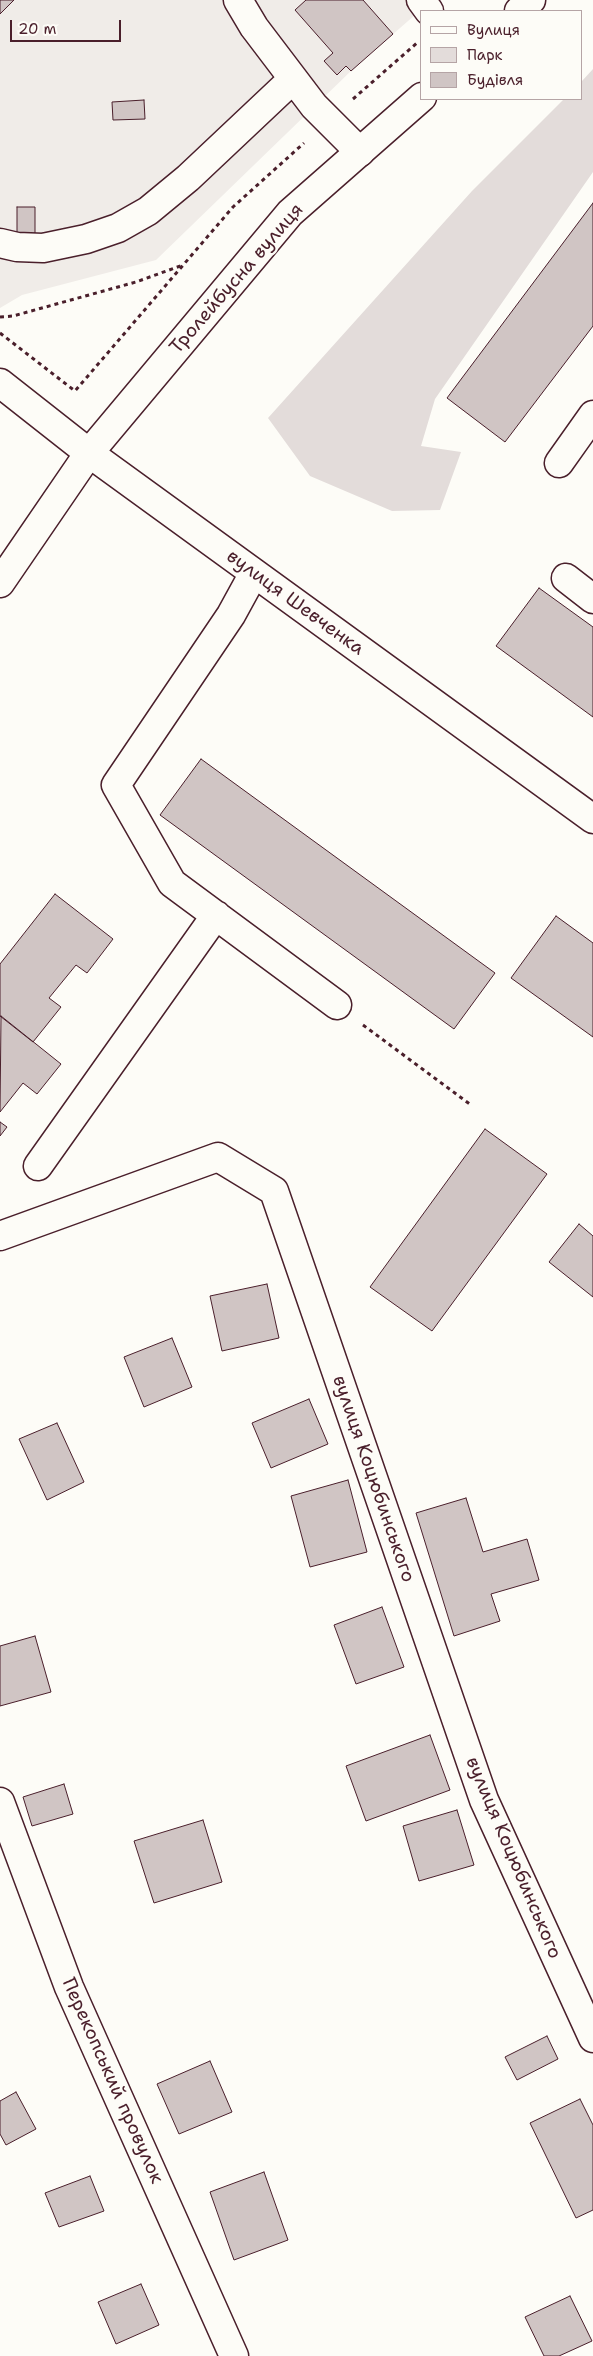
<!DOCTYPE html>
<html>
<head>
<meta charset="utf-8">
<style>
  body { margin:0 }
  #map { position:relative; width:593px; height:2356px; overflow:hidden; background:#fdfcf7; font-family:"Shantell Sans",sans-serif }
  canvas { display:block }
  .legend { position:absolute; left:420px; top:10px; width:162px; height:90px; box-sizing:border-box; background:#fdfcf7; border:1px solid #b5a4a5; margin:0; padding:6px 9px; list-style:none; font-size:15px; color:#4a1f2b }
  .legend li { display:flex; align-items:center; gap:10px; height:25px }
  .legend b { width:25px; border:1px solid #b5a4a5 }
  .scale { position:absolute; left:10px; top:20px; width:111px; height:22px; box-sizing:border-box; border:2px solid #4a1f2b; border-top:0; padding-left:6px; font-size:15px; line-height:18px; white-space:nowrap; color:#4a1f2b; -webkit-text-stroke:4px #fdfcf7; paint-order:stroke }
</style>
</head>
<body>
<div id="map">
<canvas width="593" height="2356"></canvas>
<ul class="legend">
<li><b style="height:6px;background:#fdfcf7"></b>Вулиця</li>
<li><b style="height:14px;background:#e3dcda"></b>Парк</li>
<li><b style="height:14px;background:#d0c5c4"></b>Будівля</li>
</ul>
<div class="scale">20 m</div>
</div>
<script>
const ctx = document.querySelector('canvas').getContext('2d');
ctx.lineJoin = 'round';
function fill(path, color) {
  ctx.fillStyle = color;
  ctx.fill(path, 'evenodd');
}
function poly(rows) {
  const path = new Path2D();
  for (const r of rows) {
    path.moveTo(r[0], r[1]);
    for (let i = 2; i < r.length; i += 2) path.lineTo(r[i], r[i + 1]);
  }
  return path;
}
function trace(path, color, width, dash) {
  ctx.strokeStyle = color;
  ctx.lineWidth = width;
  ctx.lineCap = dash ? 'butt' : 'round';
  ctx.setLineDash(dash || []);
  ctx.stroke(path);
}
function write(font, color, halo, rows, align = 'center') {
  ctx.font = font + ' "Shantell Sans",sans-serif';
  ctx.lineWidth = 4.5;
  ctx.setLineDash([]);
  ctx.textBaseline = 'middle';
  ctx.strokeStyle = halo;
  ctx.fillStyle = color;
  for (const [text, x, y, turn = 0] of rows) {
    ctx.save();
    ctx.translate(x, y);
    ctx.rotate((+turn || 0) * Math.PI / 180);
    ctx.textAlign = isNaN(turn) ? turn : align;
    if (halo) ctx.strokeText(text, 0, 0);
    ctx.fillText(text, 0, 0);
    ctx.restore();
  }
}
const built = poly([
  [0,0,432,0,351,71,156,260,22,295,0,308]
]);
const green = poly([
  [593,69,593,172,435,399,421,446,461,452,440,510,392,511,310,476,268,418,472,191,564,99,582,99,582,81]
]);
const building = poly([
  [0,0,14,0,0,14,0,0],
  [306,0,363,0,393,34,351,71,346,66,337,75,324,61,333,53,295,10,306,0],
  [144,100,145,119,113,120,112,102,144,100],
  [593,203,593,326,505,442,447,398,593,203],
  [17,207,35,207,35,238,17,238,17,207],
  [539,588,593,627,593,717,496,646,539,588],
  [201,759,495,973,454,1029,160,815,201,759],
  [55,894,113,939,87,973,76,965,49,998,61,1007,33,1042,0,1016,0,964,55,894],
  [556,916,593,943,593,1037,511,978,556,916],
  [1,1016,61,1064,37,1094,23,1083,0,1112,1,1016],
  [0,1122,7,1127,0,1136,0,1122],
  [485,1129,547,1174,432,1331,370,1287,485,1129],
  [579,1224,593,1236,593,1297,549,1262,579,1224],
  [267,1284,279,1338,222,1351,210,1296,267,1284],
  [172,1338,192,1387,144,1407,124,1357,172,1338],
  [309,1399,328,1444,271,1468,252,1423,309,1399],
  [57,1423,84,1482,47,1500,19,1439,57,1423],
  [348,1480,367,1552,310,1567,291,1496,348,1480],
  [466,1498,483,1552,527,1539,539,1580,491,1594,500,1621,454,1636,416,1513,466,1498],
  [382,1607,404,1667,356,1684,334,1625,382,1607],
  [35,1636,51,1692,0,1706,0,1646,35,1636],
  [430,1735,450,1790,366,1821,346,1766,430,1735],
  [64,1784,73,1814,32,1826,23,1797,64,1784],
  [457,1810,474,1865,419,1881,403,1826,457,1810],
  [203,1820,222,1882,154,1903,134,1841,203,1820],
  [547,2036,558,2059,517,2080,505,2057,547,2036],
  [210,2061,232,2112,179,2134,157,2084,210,2061],
  [16,2092,36,2129,6,2145,0,2134,0,2101,16,2092],
  [580,2099,593,2125,593,2210,576,2218,530,2123,580,2099],
  [264,2172,288,2240,234,2260,210,2192,264,2172],
  [90,2176,104,2211,59,2227,45,2193,90,2176],
  [141,2284,159,2325,116,2344,98,2302,141,2284],
  [570,2296,592,2341,559,2356,544,2356,525,2317,570,2296]
]);
const path = poly([
  [353,99,418,42],
  [0,317,13,316,136,282,183,265],
  [0,333,75,391,233,207,304,143],
  [363,1025,471,1105]
]);
const minor = poly([
  [238,0,254,27,314,106,360,152],
  [421,0,429,11],
  [0,243,17,247,43,248,86,239,118,228,148,211,188,178,293,79],
  [0,383,89,453,593,819],
  [559,463,593,415],
  [254,573,231,615,116,785,172,883,337,1005],
  [566,578,593,599],
  [38,1166,216,915],
  [0,1236,218,1157,274,1191,484,1800,593,2038],
  [0,1802,69,1987,234,2356]
]);
const major = poly([
  [519,11,531,0],
  [0,583,89,453,290,213,422,97]
]);
const streetNames = [
  ["Тролейбусна вулиця",237,279,-49],
  ["вулиця Шевченка",295,603,36],
  ["вулиця Коцюбинського",373,1479,71],
  ["вулиця Коцюбинського",513,1858,67],
  ["Перекопський провулок",112,2081,66]
];
fill(built, '#f0ece8');
fill(green, '#e3dcda');
fill(building, '#d0c5c4');
trace(building, '#4a1f2b', 1);
trace(minor, '#4a1f2b', 31);
trace(major, '#4a1f2b', 31);
trace(path, '#4a1f2b', 3, [4, 4]);
trace(minor, '#fdfcf7', 28);
trace(major, '#fdfcf7', 28);
write('19px', '#4a1f2b', '#fdfcf7', streetNames);
</script>
</body>
</html>
